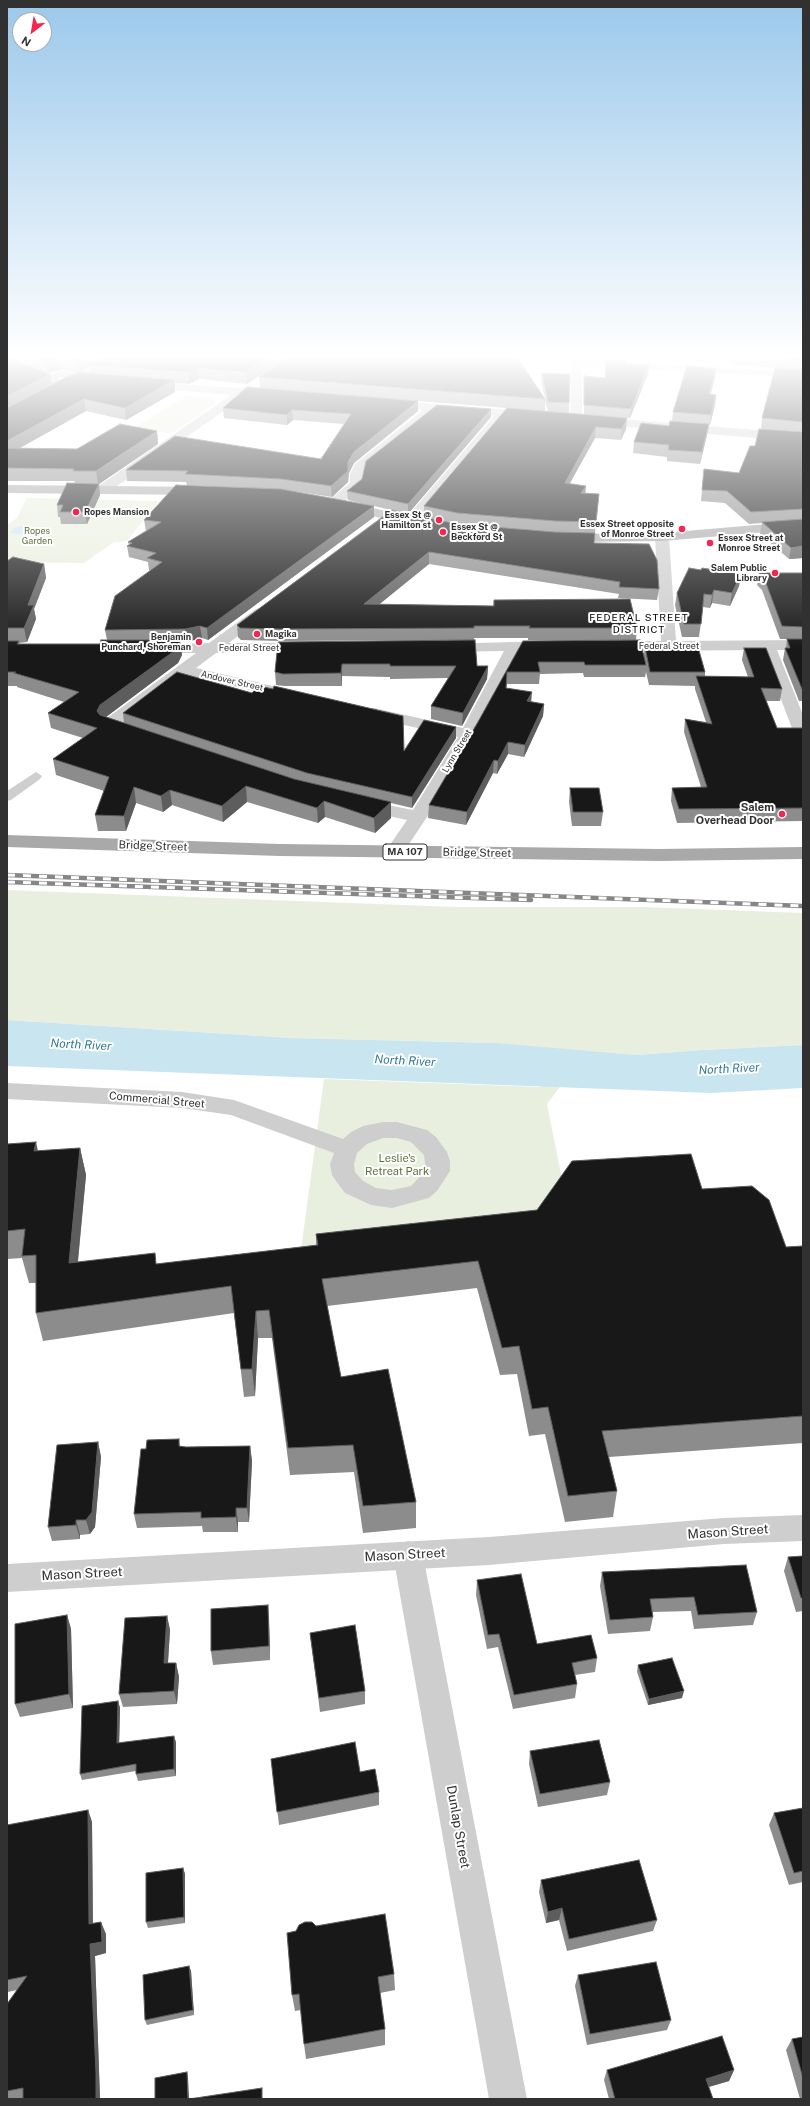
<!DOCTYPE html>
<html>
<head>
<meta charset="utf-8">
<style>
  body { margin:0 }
  #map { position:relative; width:810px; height:2106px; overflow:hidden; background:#fff; font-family:"Public Sans",sans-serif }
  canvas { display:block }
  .frame { position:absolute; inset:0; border:8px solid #313131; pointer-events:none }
  .north { position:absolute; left:12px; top:12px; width:40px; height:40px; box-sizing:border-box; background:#fff; border:1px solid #adadad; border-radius:50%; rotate:211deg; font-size:11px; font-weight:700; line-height:16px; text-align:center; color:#313131 }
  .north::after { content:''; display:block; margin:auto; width:14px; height:18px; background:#f6254e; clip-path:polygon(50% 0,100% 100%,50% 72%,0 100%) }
</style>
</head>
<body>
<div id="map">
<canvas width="810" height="2106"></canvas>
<div class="frame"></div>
<div class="north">N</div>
</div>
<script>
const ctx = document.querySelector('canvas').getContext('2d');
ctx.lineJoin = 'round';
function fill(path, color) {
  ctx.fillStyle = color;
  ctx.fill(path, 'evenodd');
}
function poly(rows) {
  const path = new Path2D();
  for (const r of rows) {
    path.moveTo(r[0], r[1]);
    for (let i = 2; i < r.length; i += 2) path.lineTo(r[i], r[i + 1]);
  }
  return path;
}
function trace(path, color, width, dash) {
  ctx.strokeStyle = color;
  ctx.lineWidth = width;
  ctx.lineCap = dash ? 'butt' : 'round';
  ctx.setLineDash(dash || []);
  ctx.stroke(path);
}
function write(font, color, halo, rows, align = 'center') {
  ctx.font = font + ' "Public Sans",sans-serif';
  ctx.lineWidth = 4;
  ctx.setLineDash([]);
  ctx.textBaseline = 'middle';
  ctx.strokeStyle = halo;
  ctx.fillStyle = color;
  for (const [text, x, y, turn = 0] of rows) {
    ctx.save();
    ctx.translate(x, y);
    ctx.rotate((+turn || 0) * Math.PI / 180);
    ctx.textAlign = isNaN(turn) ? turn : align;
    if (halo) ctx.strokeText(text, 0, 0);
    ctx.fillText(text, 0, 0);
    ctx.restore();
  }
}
const green = poly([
  [187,396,215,398,215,404,171,434,135,427],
  [27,498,72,499,159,501,127,541,114,542,84,563,7,562,7,525,17,518],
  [7,890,456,907,644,907,803,913,803,1045,702,1050,637,1055,587,1051,547,1104,563,1184,531,1237,300,1257,324,1079,541,1087,496,1043,292,1038,7,1020]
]);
const water = poly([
  [21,526,32,527,27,532,19,534,9,533,14,528],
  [7,1020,292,1038,496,1043,637,1055,702,1050,803,1045,803,1088,711,1093,7,1066]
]);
const service = poly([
  [36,772,42,776,40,779,11,800,7,801,7,791,36,772]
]);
const minor = poly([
  [572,354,582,354,582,360,803,372,803,378,582,366,582,420,576,424,570,420,572,354],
  [144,382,240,388,248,385,252,386,253,389,272,391,278,394,272,397,245,396,107,493,97,493,96,490,97,487,231,395,140,387,138,385,140,383,144,382],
  [388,400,533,412,539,416,533,420,506,417,416,524,411,525,404,521,406,518,494,416,436,411,365,469,361,487,339,506,329,506,327,503,329,500,350,483,350,474,355,464,423,410,384,405,382,403,388,400],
  [597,417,803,434,803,442,593,424,591,421,597,417],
  [662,533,669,537,676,641,803,640,803,650,777,650,803,715,803,741,797,740,795,736,762,650,612,651,607,649,604,646,607,643,612,641,661,641,655,537,662,533],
  [261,608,266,609,268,612,266,615,229,643,308,643,313,645,316,648,313,651,216,653,196,668,294,691,296,694,294,697,288,699,186,675,115,729,103,729,101,725,103,721,196,653,150,653,145,651,142,648,145,645,209,643,256,609,261,608],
  [550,641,555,643,558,646,555,649,520,651,476,734,427,817,401,856,394,858,387,856,385,852,407,820,356,809,353,805,356,801,362,800,413,810,458,737,368,717,366,713,368,709,374,708,463,728,504,651,446,652,441,650,438,647,441,644,550,641],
  [7,1083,182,1092,234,1100,343,1139,351,1132,363,1126,383,1122,397,1122,427,1130,436,1137,447,1152,450,1161,450,1171,437,1191,429,1198,392,1208,371,1205,345,1193,336,1181,332,1175,330,1164,334,1153,231,1115,182,1108,7,1099,7,1083],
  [383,1138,397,1138,411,1142,424,1155,426,1170,411,1186,392,1190,376,1188,363,1181,355,1172,354,1164,357,1153,367,1144,383,1138],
  [408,1541,419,1545,423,1555,527,2099,489,2099,393,1555,397,1545,408,1541]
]);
const tertiary = poly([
  [106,361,111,364,110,366,69,377,63,374,65,372,106,361],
  [803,1515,803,1541,724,1544,489,1565,7,1592,7,1564,489,1537,724,1518,803,1515]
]);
const primary = poly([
  [23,366,48,375,61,371,82,374,88,377,80,384,66,387,54,385,19,371,17,369,23,366],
  [62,377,73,379,66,381,58,379,62,377],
  [7,485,200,487,206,491,200,495,7,493,7,485],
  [344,501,419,519,421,522,414,526,339,508,337,505,339,502,344,501],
  [803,521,803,529,662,541,565,542,558,538,565,534,662,533,803,521],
  [7,835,280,844,659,849,803,847,803,859,659,861,280,856,7,847,7,835]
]);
const rail = poly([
  [7,875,803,906],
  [7,882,531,900]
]);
const wall = poly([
  [8,354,292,354,247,384,199,379,189,384,175,383,175,392,126,420,86,411,20,448,77,449,157,431,158,444,99,484,100,495,87,524,61,524,60,517,58,517,57,505,75,483,74,481,7,481,7,357,13,355],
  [14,356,22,358,23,363,15,360],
  [90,367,90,373,51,385,50,374,48,373,61,370,79,372],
  [604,354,625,354,624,361,604,360],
  [731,354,803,354,803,558,789,559,760,534,762,523,749,524,725,503,701,501,704,469,739,473,755,446,761,429,762,418,775,368,730,364],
  [605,360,626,364,649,365,648,374,630,418,584,415,584,376,605,378],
  [716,369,715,378,710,394,716,395,715,405,710,425,709,425,707,435,700,464,667,461,667,457,633,453,634,442,669,426,672,421,673,412],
  [542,373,569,403,569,413,548,412,545,401,545,411,626,429,621,440,595,438,569,484,585,493,599,494,594,543,659,589,657,600,618,598,619,594,429,564,379,604,493,606,494,600,637,628,636,640,528,640,528,638,474,638,477,666,488,666,487,679,462,726,431,719,431,706,448,678,390,679,390,677,342,676,342,686,284,686,276,685,275,672,455,640,280,641,241,640,238,637,237,625,391,510,374,506,374,517,208,640,202,638,186,642,180,642,182,655,178,663,106,717,124,723,123,713,404,751,456,727,456,738,412,808,391,803,391,818,375,833,325,817,318,823,247,802,223,822,172,805,163,812,136,803,126,831,98,831,95,815,104,791,56,775,53,759,83,738,51,728,48,713,64,702,17,687,17,686,7,686,7,561,44,564,46,578,34,609,36,619,27,642,19,643,19,644,100,644,107,640,105,630,150,570,149,570,148,562,129,557,127,546,129,545,128,542,146,531,144,520,278,489,187,485,186,482,127,481,126,470,321,459,344,424,293,420,287,425,224,418,223,408,260,388,259,377,545,398,541,382],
  [418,401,507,408,424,506,424,517,408,514,491,417,491,409,347,491,348,500,372,506,281,489,332,497,348,482,349,473,354,463,418,411],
  [701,570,741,574,739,586,730,606,712,603,710,608,703,607,699,637,682,637,675,605,677,593],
  [759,573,803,573,803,701,799,701,783,660,785,648,786,648,787,639,780,639,762,590,757,585],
  [523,641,644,654,645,647,705,672,705,676,748,677,742,660,744,648,782,689,780,701,766,701,777,728,803,728,803,823,802,821,677,823,671,801,672,788,701,787,684,732,685,719,706,722,695,689,695,686,649,685,646,672,645,677,584,677,583,673,540,674,539,684,507,684,506,688,531,702,544,704,543,716,524,757,508,754,497,774,493,773,466,825,428,818,429,805,478,722],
  [570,788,603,812,601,826,572,826,569,802],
  [7,1144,38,1151,80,1148,86,1175,78,1262,157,1264,316,1245,316,1234,537,1210,702,1189,786,1247,803,1246,803,1443,609,1457,617,1491,613,1517,565,1522,545,1434,529,1436,517,1374,500,1375,477,1288,327,1306,341,1377,416,1502,416,1528,363,1533,354,1472,290,1475,272,1338,258,1338,255,1396,244,1397,234,1313,43,1341,36,1313,36,1283,29,1283,22,1258,7,1259],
  [179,1439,180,1447,186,1447,250,1446,252,1461,249,1522,238,1522,238,1532,203,1532,202,1526,137,1528,134,1514,146,1449],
  [98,1442,101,1457,95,1527,90,1534,80,1535,80,1539,52,1541,48,1527],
  [803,1556,803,1611,796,1612,784,1571,788,1557],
  [602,1572,757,1612,753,1625,694,1629,691,1611,652,1612,653,1617,650,1631,608,1634,600,1586],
  [477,1580,537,1644,597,1658,595,1672,575,1675,577,1684,575,1698,513,1709,498,1647,487,1649,476,1595],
  [67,1615,71,1629,73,1708,20,1717,15,1704],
  [167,1616,170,1630,168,1663,176,1663,179,1677,177,1704,123,1707,119,1694],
  [269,1619,270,1660,213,1665,211,1651],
  [310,1633,365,1691,365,1704,320,1712],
  [638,1665,682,1698,648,1705,637,1672],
  [118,1701,120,1708,119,1743,176,1742,176,1776,138,1781,136,1774,136,1771,82,1780,80,1774],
  [530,1751,610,1782,607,1795,538,1807,529,1764],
  [271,1759,360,1772,379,1792,379,1805,279,1825],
  [803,1808,803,1882,789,1885,769,1825,774,1813],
  [88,1810,92,1822,93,1923,106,1934,106,1953,95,1956,100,2099,7,2099,7,2004,17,1990,8,1992,7,1989,7,1825],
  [183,1868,185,1874,185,1923,148,1928,146,1922],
  [541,1880,657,1920,653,1931,567,1951,559,1920,546,1923,539,1892],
  [316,1926,394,1974,395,1990,380,1993,385,2029,385,2045,306,2059,304,2044,301,2010,295,2011,292,1995,296,1931],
  [189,1966,191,1971,194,2015,147,2025,145,2020],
  [578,1975,671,2020,667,2030,587,2045,575,1986],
  [803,2037,803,2099,800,2099,786,2050,792,2039],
  [607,2070,734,2070,729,2081,709,2087,713,2099,609,2099,604,2080]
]);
const shadedWall = poly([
  [90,354,114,354,89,365,90,367,79,372,78,360],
  [274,354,292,354,247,384,246,372],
  [60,358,61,370,48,373,46,362],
  [649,365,648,374,630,418,631,409],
  [198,368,199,379,189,384,188,372],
  [716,369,715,378,708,404,709,394],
  [50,374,52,386,7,409,7,396],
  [174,380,175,392,126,420,125,408],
  [716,395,715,405,710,425,711,415],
  [84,399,86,411,7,455,7,441],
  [418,401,418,411,354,463,349,473,348,482,332,497,331,486,354,452],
  [491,409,491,417,408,514,408,504],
  [292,410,293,420,287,425,287,415],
  [627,418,626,429,621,440,622,429],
  [709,424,707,435,700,464,702,452],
  [596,427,595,438,564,494,565,483],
  [157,431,158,444,99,484,100,495,87,524,85,512,98,484,96,471],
  [586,486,585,497,581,493],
  [374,506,374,517,208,640,207,628],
  [803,546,803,558,789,559,791,548],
  [429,552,429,564,365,616,364,604],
  [44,564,46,578,34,609,36,619,27,642,24,628,28,605],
  [741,574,739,586,730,606,732,593],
  [714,590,712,603,710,608,712,595],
  [200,626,202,638,186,642,185,629],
  [180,640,182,655,178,663,102,720,97,711,100,705],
  [342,664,342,686,341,673],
  [488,666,487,679,462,726,463,713],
  [532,692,531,704,527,701],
  [544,704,543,716,524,757,525,745],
  [456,727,456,738,412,808,412,797],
  [508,742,508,754,497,774,498,761],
  [494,760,493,773,466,825,467,812],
  [246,786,247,802,223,822,222,806],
  [134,787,136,803,126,831,124,816],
  [170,790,172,805,163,812,161,796],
  [324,801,325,817,318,823,317,808],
  [391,802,391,818,375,833,374,818],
  [36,1142,42,1170,34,1151],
  [80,1148,86,1175,75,1290,69,1263],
  [256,1311,258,1338,255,1396,252,1369],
  [98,1442,101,1457,95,1527,90,1534,86,1520],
  [250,1446,252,1461,249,1522,247,1508],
  [236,1508,238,1522,238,1532,236,1517],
  [76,1520,80,1535,80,1539,76,1525],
  [268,1605,269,1619,270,1660,269,1646],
  [67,1615,71,1629,73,1708,69,1694],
  [167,1616,170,1630,167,1677,164,1663],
  [176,1663,179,1677,177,1704,174,1691],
  [684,1691,682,1698,648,1705,649,1699],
  [118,1701,120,1708,119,1750,117,1743],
  [174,1736,176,1742,176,1776,174,1769],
  [88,1810,92,1822,93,1936,89,1924],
  [183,1868,185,1874,185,1923,184,1917],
  [562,1908,559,1920,546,1923,548,1912],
  [101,1922,106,1934,106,1953,95,1956,100,2099,96,2099,90,1944],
  [189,1966,191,1971,194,2015,193,2010],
  [734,2070,729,2081,701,2089,706,2079],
  [187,2072,188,2077,189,2099,188,2099]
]);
const building = poly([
  [25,354,90,354,78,360,60,358,46,362,25,354],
  [110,354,274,354,246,372,198,368,188,372,89,365,110,354],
  [292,354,515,354,545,399,259,377,292,354],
  [731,354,803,354,803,361,731,354],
  [14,355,13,356,15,360,50,374,7,396,7,357,14,355],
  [605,360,625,361,626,364,649,365,631,409,584,405,584,376,606,378,605,360],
  [687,366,716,369,709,394,716,395,711,415,673,412,687,366],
  [775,368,803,369,803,422,762,418,775,368],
  [81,372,174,380,125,408,84,399,7,441,7,408,68,376,81,372],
  [542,373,570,374,569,403,548,402,542,373],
  [247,387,418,401,354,452,348,462,348,471,331,486,281,479,185,474,188,471,126,470,175,436,321,459,351,414,292,410,287,415,223,408,247,387],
  [437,405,491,409,408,504,347,491,362,479,366,461,437,405],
  [507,408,627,418,622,429,596,427,565,483,586,486,581,493,599,494,596,522,555,521,457,513,424,506,507,408],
  [670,421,709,424,702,452,668,450,669,445,634,442,641,423,669,426,670,421],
  [120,424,157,431,96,471,73,471,74,469,7,468,7,448,77,449,120,424],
  [759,429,803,432,803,509,751,512,727,491,702,490,704,469,739,473,750,446,755,446,759,429],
  [67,483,99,484,85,512,60,512,63,505,57,505,67,483],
  [176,485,281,489,374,506,207,628,200,626,185,629,105,630,115,596,162,562,147,558,156,553,127,546,132,543,128,542,161,522,144,520,176,485],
  [392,510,457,524,555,532,595,533,594,543,649,544,657,560,659,589,619,587,620,582,429,552,364,604,494,606,494,600,630,599,637,628,529,628,530,626,474,626,474,628,279,629,240,628,237,625,392,510],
  [803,519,803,546,791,548,762,522,803,519],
  [13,557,44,564,28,605,34,605,24,628,7,628,7,561,13,557],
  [689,568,701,570,702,568,741,574,732,593,714,590,712,595,704,594,701,624,684,624,677,593,689,568],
  [759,573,803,573,803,627,782,626,764,578,759,573],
  [787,639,803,639,803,689,802,689,785,648,790,648,787,639],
  [101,640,180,640,177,649,100,705,97,711,100,715,294,779,391,802,374,818,324,801,317,808,246,786,222,806,170,790,161,796,134,787,124,816,95,815,109,777,53,759,97,728,48,713,79,692,14,673,16,672,7,672,7,641,19,641,17,644,100,644,101,640],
  [475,640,477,666,488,666,463,713,431,706,456,666,390,666,390,664,342,664,341,673,283,674,275,672,278,642,475,640],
  [640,640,646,665,585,665,584,662,538,662,540,672,507,672,506,688,532,692,527,701,544,704,525,745,508,742,498,761,494,760,467,812,429,805,478,722,523,641,640,640],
  [645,647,698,647,705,672,650,672,645,647],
  [744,648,766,648,782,689,761,688,777,728,803,728,803,808,679,809,672,788,707,787,685,719,712,724,696,676,754,677,744,648],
  [177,672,252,693,259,686,273,689,274,686,403,716,404,751,424,720,456,727,412,797,307,773,123,713,177,672],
  [570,788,599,788,603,812,573,812,570,788],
  [36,1142,34,1151,80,1148,69,1263,155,1253,156,1264,318,1245,316,1234,537,1210,572,1161,691,1154,702,1189,752,1186,769,1200,786,1247,803,1246,803,1416,602,1431,617,1491,568,1496,548,1407,532,1409,519,1346,502,1348,478,1261,322,1279,341,1377,388,1369,416,1502,363,1506,353,1445,288,1448,269,1310,256,1311,252,1369,241,1369,231,1286,36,1313,36,1255,22,1256,25,1229,7,1231,7,1144,36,1142],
  [179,1439,179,1446,186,1447,250,1446,247,1508,236,1508,236,1517,201,1518,201,1512,134,1514,141,1449,146,1449,147,1440,179,1439],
  [98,1442,92,1512,86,1520,76,1520,76,1525,48,1527,57,1445,98,1442],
  [803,1556,803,1598,801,1598,788,1557,803,1556],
  [746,1565,757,1612,698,1615,694,1597,650,1599,653,1617,610,1620,602,1572,746,1565],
  [521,1574,537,1644,591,1635,597,1658,572,1663,577,1684,514,1695,499,1634,488,1635,477,1580,521,1574],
  [268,1605,269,1646,211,1651,211,1609,268,1605],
  [67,1615,69,1694,15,1704,15,1624,67,1615],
  [167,1616,164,1663,176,1663,174,1691,119,1694,125,1618,167,1616],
  [355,1625,365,1691,319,1698,310,1633,355,1625],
  [672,1658,684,1691,649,1699,638,1665,672,1658],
  [118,1701,117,1743,174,1736,174,1769,136,1774,136,1764,80,1774,82,1706,118,1701],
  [599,1740,610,1782,540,1794,530,1751,599,1740],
  [355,1742,360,1772,375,1769,379,1792,277,1812,271,1759,355,1742],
  [803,1808,803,1871,794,1873,774,1813,803,1808],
  [88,1810,89,1924,101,1922,102,1942,90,1944,96,2073,96,2099,23,2099,23,2088,7,2091,7,2004,27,1976,7,1980,7,1825,88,1810],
  [639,1860,657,1920,569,1939,562,1908,548,1912,541,1880,639,1860],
  [183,1868,184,1917,146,1922,146,1873,183,1868],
  [385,1914,394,1974,378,1977,385,2029,304,2044,299,1994,292,1995,287,1933,296,1931,299,1925,305,1922,312,1922,316,1926,385,1914],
  [656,1962,671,2020,590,2034,578,1975,656,1962],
  [189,1966,193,2010,145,2020,143,1975,189,1966],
  [722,2036,734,2070,706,2079,713,2099,615,2099,607,2070,722,2036],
  [803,2037,803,2078,792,2039,803,2037],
  [187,2072,188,2099,155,2099,155,2078,187,2072],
  [262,2088,262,2099,189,2099,262,2088]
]);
const markers = [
  [76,512,4,"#f6254e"],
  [439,520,4,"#f6254e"],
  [682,529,4,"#f6254e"],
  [443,532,4,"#f6254e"],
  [710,543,4,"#f6254e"],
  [775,573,4,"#f6254e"],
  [257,634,4,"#f6254e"],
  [199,642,4,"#f6254e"],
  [782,814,4,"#f6254e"]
];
const farPoinames = [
  ["Ropes Mansion",84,512],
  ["Essex St @",431,515,"right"],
  ["Hamilton st",431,525,"right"],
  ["Essex Street opposite",674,524,"right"],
  ["of Monroe Street",674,534,"right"],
  ["Essex St @",451,527],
  ["Beckford St",451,537],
  ["Essex Street at",718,538],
  ["Monroe Street",718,548],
  ["Salem Public",767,568,"right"],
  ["Library",767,578,"right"],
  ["Magika",265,634],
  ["Benjamin",191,637,"right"],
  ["Punchard, Shoreman",191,647,"right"]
];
const farParknames = [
  ["Ropes",37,531],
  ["Garden",37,541]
];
const farStreetnames = [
  ["Federal Street",669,646],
  ["Federal Street",249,648],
  ["Andover Street",232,681,13],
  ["Lynn Street",457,751,-59]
];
const farNeighbourhoodnames = [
  ["FEDERAL STREET",639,618],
  ["DISTRICT",639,630]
];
const shields = [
  [405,852,44]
];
const shieldNames = [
  ["MA 107",405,852]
];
const poiNames = [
  ["Salem",774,808],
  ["Overhead Door",774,821]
];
const streetNames = [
  ["Bridge Street",153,846,2],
  ["Bridge Street",477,853,1],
  ["Commercial Street",157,1100,5]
];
const parkNames = [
  ["Leslie's",397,1159],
  ["Retreat Park",397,1172]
];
const waterNames = [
  ["North River",81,1045,3],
  ["North River",405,1061,3],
  ["North River",729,1069,-3]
];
const nearStreetnames = [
  ["Mason Street",728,1532,-4],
  ["Mason Street",405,1555,-3],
  ["Mason Street",82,1574,-3],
  ["Dunlap Street",458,1827,80]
];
fill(green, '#e9efde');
fill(water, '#c9e6f0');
fill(service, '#cecece');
fill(minor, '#cecece');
fill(tertiary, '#cecece');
fill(primary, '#a9a9a9');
trace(rail, '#868686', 4.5);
trace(rail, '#fff', 3, [8]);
fill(wall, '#8c8c8c');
fill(shadedWall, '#5d5d5d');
fill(building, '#181818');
trace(building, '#5d5d5d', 1);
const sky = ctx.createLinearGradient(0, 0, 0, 649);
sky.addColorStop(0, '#9bc8eb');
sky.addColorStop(0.55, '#fff');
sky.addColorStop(1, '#ffffff00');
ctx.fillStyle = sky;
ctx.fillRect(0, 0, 810, 649);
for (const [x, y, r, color] of markers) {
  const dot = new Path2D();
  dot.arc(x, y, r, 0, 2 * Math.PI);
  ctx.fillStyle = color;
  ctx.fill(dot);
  trace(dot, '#fff', 1.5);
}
write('bold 9px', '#313131', '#fff', farPoinames, 'left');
write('9px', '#5b7239', '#fff', farParknames);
write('9px', '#313131', '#fff', farStreetnames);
ctx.letterSpacing = '1px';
write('10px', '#000', '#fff', farNeighbourhoodnames);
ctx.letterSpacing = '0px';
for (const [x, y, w] of shields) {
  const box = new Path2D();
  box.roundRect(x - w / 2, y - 8, w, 16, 3);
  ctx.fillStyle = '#fff';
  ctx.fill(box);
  trace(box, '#313131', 1);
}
write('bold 10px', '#313131', null, shieldNames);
write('bold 11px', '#313131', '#fff', poiNames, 'right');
write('11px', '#313131', '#fff', streetNames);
write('11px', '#5b7239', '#fff', parkNames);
write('italic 12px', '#347b95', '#fff', waterNames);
write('13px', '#313131', '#fff', nearStreetnames);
</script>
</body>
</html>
